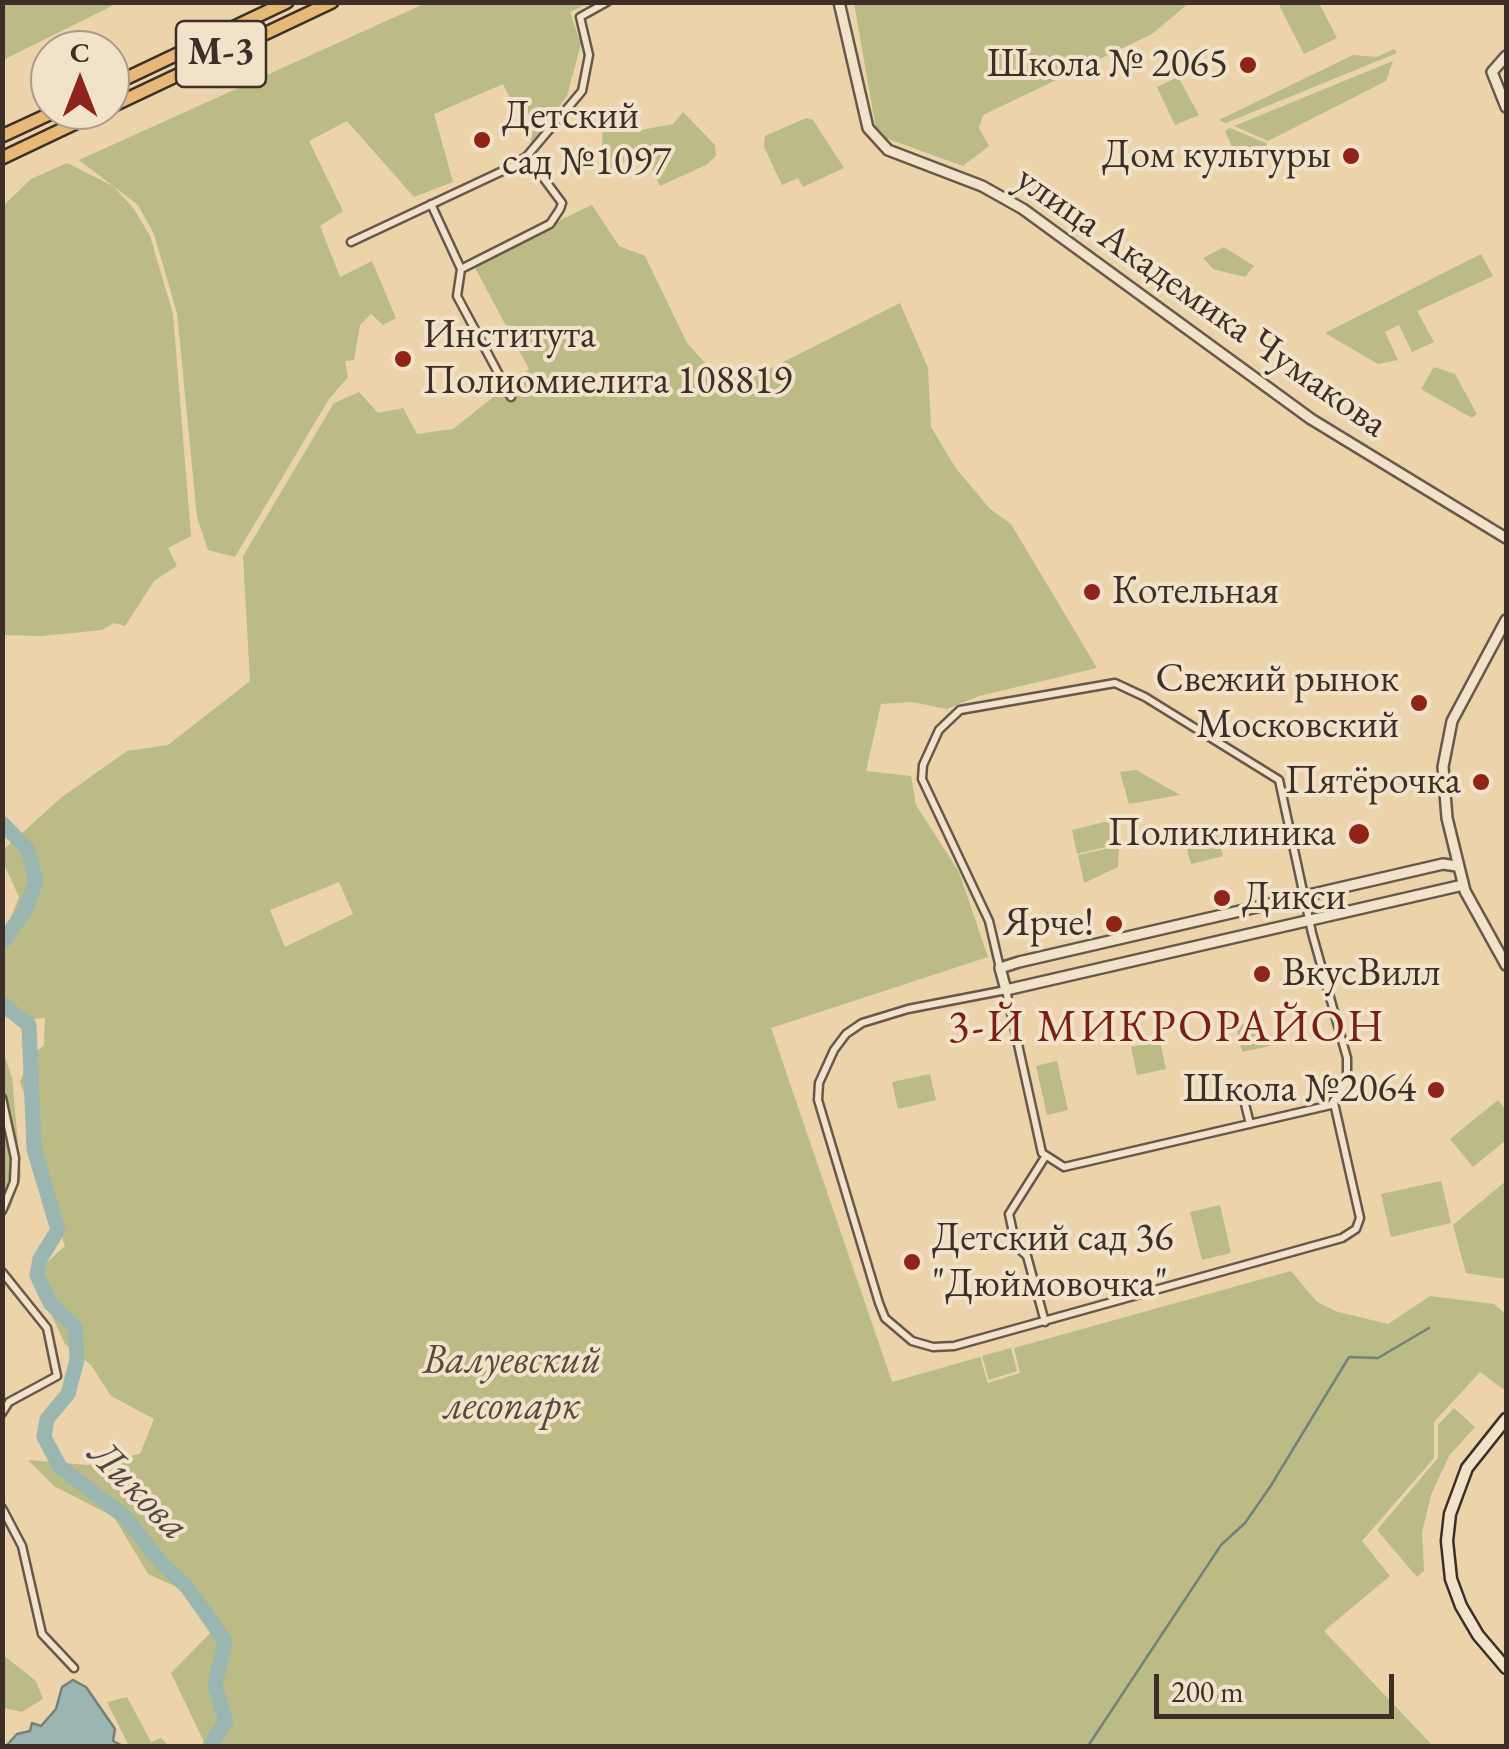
<!DOCTYPE html>
<html>
<head>
<meta charset="utf-8">
<style>
  body { margin:0 }
  #map { position:relative; width:1509px; height:1749px; overflow:hidden; background:#ebd3ac; font-family:"EB Garamond",serif }
  canvas { display:block }
  .frame { position:absolute; inset:0; border:5px solid #3d2f27; pointer-events:none }
  .north { position:absolute; left:30px; top:30px; width:100px; height:100px; box-sizing:border-box; background:#f2e2c9; border:2px solid #aa9a88; border-radius:50%; rotate:0deg; font-size:28px; font-weight:700; line-height:40px; text-align:center; color:#3d2f27 }
  .north::after { content:''; display:block; margin:auto; width:35px; height:45px; background:#8f2418; clip-path:polygon(50% 0,100% 100%,50% 72%,0 100%) }
  .scale { position:absolute; left:1154px; top:1674px; width:240px; height:45px; box-sizing:border-box; border:5px solid #3d2f27; border-top:0; padding-left:12px; font-size:30px; line-height:35px; white-space:nowrap; color:#3d2f27; -webkit-text-stroke:8px #f2e2c9; paint-order:stroke }
</style>
</head>
<body>
<div id="map">
<canvas width="1509" height="1749"></canvas>
<div class="frame"></div>
<div class="north">С</div>
<div class="scale">200 m</div>
</div>
<script>
const ctx = document.querySelector('canvas').getContext('2d');
ctx.lineJoin = 'round';
function fill(path, color) {
  ctx.fillStyle = color;
  ctx.fill(path, 'evenodd');
}
function poly(rows) {
  const path = new Path2D();
  for (const r of rows) {
    path.moveTo(r[0], r[1]);
    for (let i = 2; i < r.length; i += 2) path.lineTo(r[i], r[i + 1]);
  }
  return path;
}
function trace(path, color, width, dash) {
  ctx.strokeStyle = color;
  ctx.lineWidth = width;
  ctx.lineCap = dash ? 'butt' : 'round';
  ctx.setLineDash(dash || []);
  ctx.stroke(path);
}
function write(font, color, halo, rows, align = 'center') {
  ctx.font = font + ' "EB Garamond",serif';
  ctx.lineWidth = 8;
  ctx.setLineDash([]);
  ctx.textBaseline = 'middle';
  ctx.strokeStyle = halo;
  ctx.fillStyle = color;
  for (const [text, x, y, turn = 0] of rows) {
    ctx.save();
    ctx.translate(x, y);
    ctx.rotate((+turn || 0) * Math.PI / 180);
    ctx.textAlign = isNaN(turn) ? turn : align;
    if (halo) ctx.strokeText(text, 0, 0);
    ctx.fillText(text, 0, 0);
    ctx.restore();
  }
}
const green = poly([
  [3,2,118,2,118,3,3,60],
  [426,3,589,3,570,12,581,44,567,96,532,143,503,84,434,114,453,182,414,197,347,121,309,141,343,211,320,226,340,277,372,261,396,318,383,325,371,314,360,325,354,360,345,361,348,377,329,399,235,557,208,550,197,517,177,313,154,234,138,205,79,160],
  [854,3,1189,3,1152,34,983,115,979,128,989,146,963,166,877,135],
  [1278,3,1319,3,1337,38,1304,54],
  [1394,49,1397,53,1226,123,1219,120,1353,55,1377,57],
  [1393,61,1386,81,1268,141,1234,126],
  [1178,77,1199,115,1175,125,1157,87],
  [683,112,715,145,716,156,706,165,660,186,645,153,609,169,602,150,603,117,641,130,673,124],
  [806,118,813,120,844,168,803,187,798,178,782,185,764,147,765,136],
  [1230,128,1266,143,1269,151,1239,162,1225,131],
  [67,163,113,186,134,209,150,236,173,314,191,536,168,548,177,566,154,581,125,626,114,623,102,630,41,636,3,635,3,206,31,179],
  [592,205,619,246,645,256,687,343,715,374,750,379,900,303,928,368,931,427,955,467,990,509,1011,524,1097,668,979,696,947,709,912,702,881,704,866,771,911,776,916,805,959,872,988,957,771,1028,892,1382,980,1357,988,1383,1020,1373,1014,1348,1291,1271,1317,1302,1338,1312,1388,1324,1430,1296,1494,1304,1506,1314,1506,1386,1503,1389,1480,1372,1434,1422,1434,1458,1362,1541,1390,1576,1324,1631,1433,1746,206,1746,171,1673,218,1625,195,1595,148,1574,114,1517,54,1486,28,1460,88,1465,140,1454,154,1419,111,1396,91,1365,65,1344,33,1275,65,1246,41,1175,34,1120,20,1082,31,1056,44,1045,45,1018,16,1021,3,1008,3,938,19,897,3,862,3,850,62,797,127,751,168,745,250,681,243,556,334,403,359,392,378,413,403,408,417,434,453,429,529,369,472,262],
  [339,882,353,914,285,947,270,910],
  [1224,247,1254,266,1245,277,1213,269,1203,258],
  [1481,254,1493,276,1417,311,1434,342,1412,352,1399,325,1385,332,1398,360,1378,364,1325,333],
  [1434,367,1455,374,1477,414,1472,418,1421,389],
  [1136,770,1180,795,1129,804,1120,772],
  [1112,820,1118,844,1077,854,1072,830],
  [1216,830,1223,856,1191,864,1184,838],
  [1119,846,1118,867,1084,883,1078,855],
  [1263,1019,1270,1046,1242,1052,1236,1026],
  [1160,1041,1166,1069,1137,1075,1131,1047],
  [2,1048,12,1077,21,1176,10,1209,3,1210],
  [1057,1061,1068,1110,1047,1115,1036,1066],
  [930,1074,936,1100,898,1109,892,1082],
  [1498,1100,1506,1110,1506,1140,1473,1167,1450,1139],
  [1441,1181,1451,1223,1391,1237,1381,1194],
  [1506,1181,1506,1279,1466,1273,1453,1225],
  [1220,1205,1231,1253,1202,1260,1190,1212],
  [1011,1348,1017,1371,989,1380,982,1356],
  [1454,1408,1475,1427,1449,1456,1431,1495,1422,1532,1424,1571,1417,1577,1377,1530,1438,1458,1438,1425],
  [3,1655,36,1681,43,1699,22,1712,3,1708],
  [127,1697,151,1742,161,1738,169,1746,129,1746,107,1702]
]);
const water = poly([
  [73,1680,86,1687,115,1729,113,1741,123,1746,6,1746,17,1734,30,1731,32,1723,41,1726,56,1709,62,1687,73,1680]
]);
const stream = poly([
  [1088,1746,1221,1545,1245,1523,1270,1487,1349,1357,1378,1358,1429,1328]
]);
const river = poly([
  [2,823,28,850,36,881,25,910,2,943],
  [2,1004,29,1025,34,1149,58,1230,40,1259,37,1275,50,1303,75,1327,77,1360,68,1394,47,1419,44,1437,60,1467,125,1517,162,1564,187,1587,225,1641,215,1686,226,1721,210,1746]
]);
const minor = poly([
  [431,204,461,269,457,296,511,397],
  [351,242,511,167,527,156,582,91,589,55,580,17,607,2],
  [461,269,550,224,560,209,562,203,527,156],
  [1000,968,989,921,922,779,923,765,939,730,960,710,1115,683,1145,697,1279,780,1312,933,1347,1058,1347,1081,1331,1105,1064,1167,1042,1153,1006,990,908,1009,862,1023,846,1034,834,1050,819,1083,818,1100,879,1303,885,1318,912,1341,933,1347,954,1346,1342,1238,1356,1229,1360,1218,1334,1103],
  [2,1098,15,1158,14,1182,2,1211],
  [1244,1100,1250,1124],
  [1045,1157,1009,1214,1016,1246,1027,1256,1045,1322],
  [2,1272,47,1328,57,1376,9,1402,2,1413],
  [2,1508,22,1546,42,1634,74,1668]
]);
const tertiary = poly([
  [839,2,868,128,888,150,982,186,1023,209,1311,419,1506,538],
  [1506,56,1492,72,1506,107],
  [1506,620,1452,721,1443,767,1447,818,1465,891,1506,965],
  [1457,866,1443,864,1019,962,1000,968,1006,990,1463,885]
]);
const secondary = poly([
  [1506,1419,1467,1468,1450,1514,1447,1541,1451,1579,1461,1606,1478,1635,1506,1668]
]);
const trunk = poly([
  [110,86,287,2],
  [110,107,332,2],
  [2,136,58,110],
  [2,158,103,110]
]);
const markers = [
  [1248,65,10,"#8f2418"],
  [482,140,10,"#8f2418"],
  [1351,156,10,"#8f2418"],
  [403,359,10,"#8f2418"],
  [1092,592,10,"#8f2418"],
  [1419,703,10,"#8f2418"],
  [1481,782,10,"#8f2418"],
  [1359,834,12,"#8f2418"],
  [1222,898,10,"#8f2418"],
  [1114,924,10,"#8f2418"],
  [1262,974,10,"#8f2418"],
  [1436,1090,10,"#8f2418"],
  [912,1262,10,"#8f2418"]
];
const shields = [
  [221,54,90]
];
const shieldNames = [
  ["М-3",221,54]
];
const poiNames = [
  ["Школа № 2065",1228,65],
  ["Детский",502,117,"left"],
  ["сад №1097",502,163,"left"],
  ["Дом культуры",1331,156],
  ["Института",423,336,"left"],
  ["Полиомиелита 108819",423,382,"left"],
  ["Котельная",1112,592,"left"],
  ["Свежий рынок",1399,680],
  ["Московский",1399,726],
  ["Пятёрочка",1461,782],
  ["Поликлиника",1336,834],
  ["Дикси",1242,898,"left"],
  ["Ярче!",1094,924],
  ["ВкусВилл",1282,974,"left"],
  ["Школа №2064",1416,1090],
  ["Детский сад 36",932,1239,"left"],
  ["\"Дюймовочка\"",932,1285,"left"]
];
const streetNames = [
  ["улица Академика Чумакова",1201,302,35]
];
const parkNames = [
  ["Валуевский",512,1361],
  ["лесопарк",512,1407]
];
const waterNames = [
  ["Ликова",138,1491,45]
];
const quarterNames = [
  ["3-Й МИКРОРАЙОН",1167,1029]
];
fill(green, '#babb87');
fill(water, '#9ab6b1');
trace(water, '#75807a', 2.5);
trace(stream, '#75807a', 2.5);
trace(river, '#9ab6b1', 15);
trace(minor, '#685848', 11);
trace(tertiary, '#685848', 14);
trace(secondary, '#3d2f27', 15);
trace(trunk, '#3d2f27', 16);
trace(minor, '#f2e2c9', 6);
trace(tertiary, '#f2e2c9', 9);
trace(secondary, '#f2e2c9', 10);
trace(trunk, '#e6ba76', 11);
for (const [x, y, r, color] of markers) {
  const dot = new Path2D();
  dot.arc(x, y, r, 0, 2 * Math.PI);
  ctx.fillStyle = color;
  ctx.fill(dot);
  trace(dot, '#f2e2c9', 4);
}
for (const [x, y, w] of shields) {
  const box = new Path2D();
  box.roundRect(x - w / 2, y - 33, w, 66, 8);
  ctx.fillStyle = '#f2e2c9';
  ctx.fill(box);
  trace(box, '#3d2f27', 2.5);
}
write('bold 38px', '#3d2f27', null, shieldNames);
write('40px', '#3d2f27', '#f2e2c9', poiNames, 'right');
write('40px', '#3d2f27', '#f2e2c9', streetNames);
write('italic 40px', '#564b3a', '#f2e2c9', parkNames);
write('italic 42px', '#504a43', '#f2e2c9', waterNames);
ctx.letterSpacing = '2.5px';
write('45px', '#7a1f14', '#f2e2c9', quarterNames);
ctx.letterSpacing = '0px';
</script>
</body>
</html>
